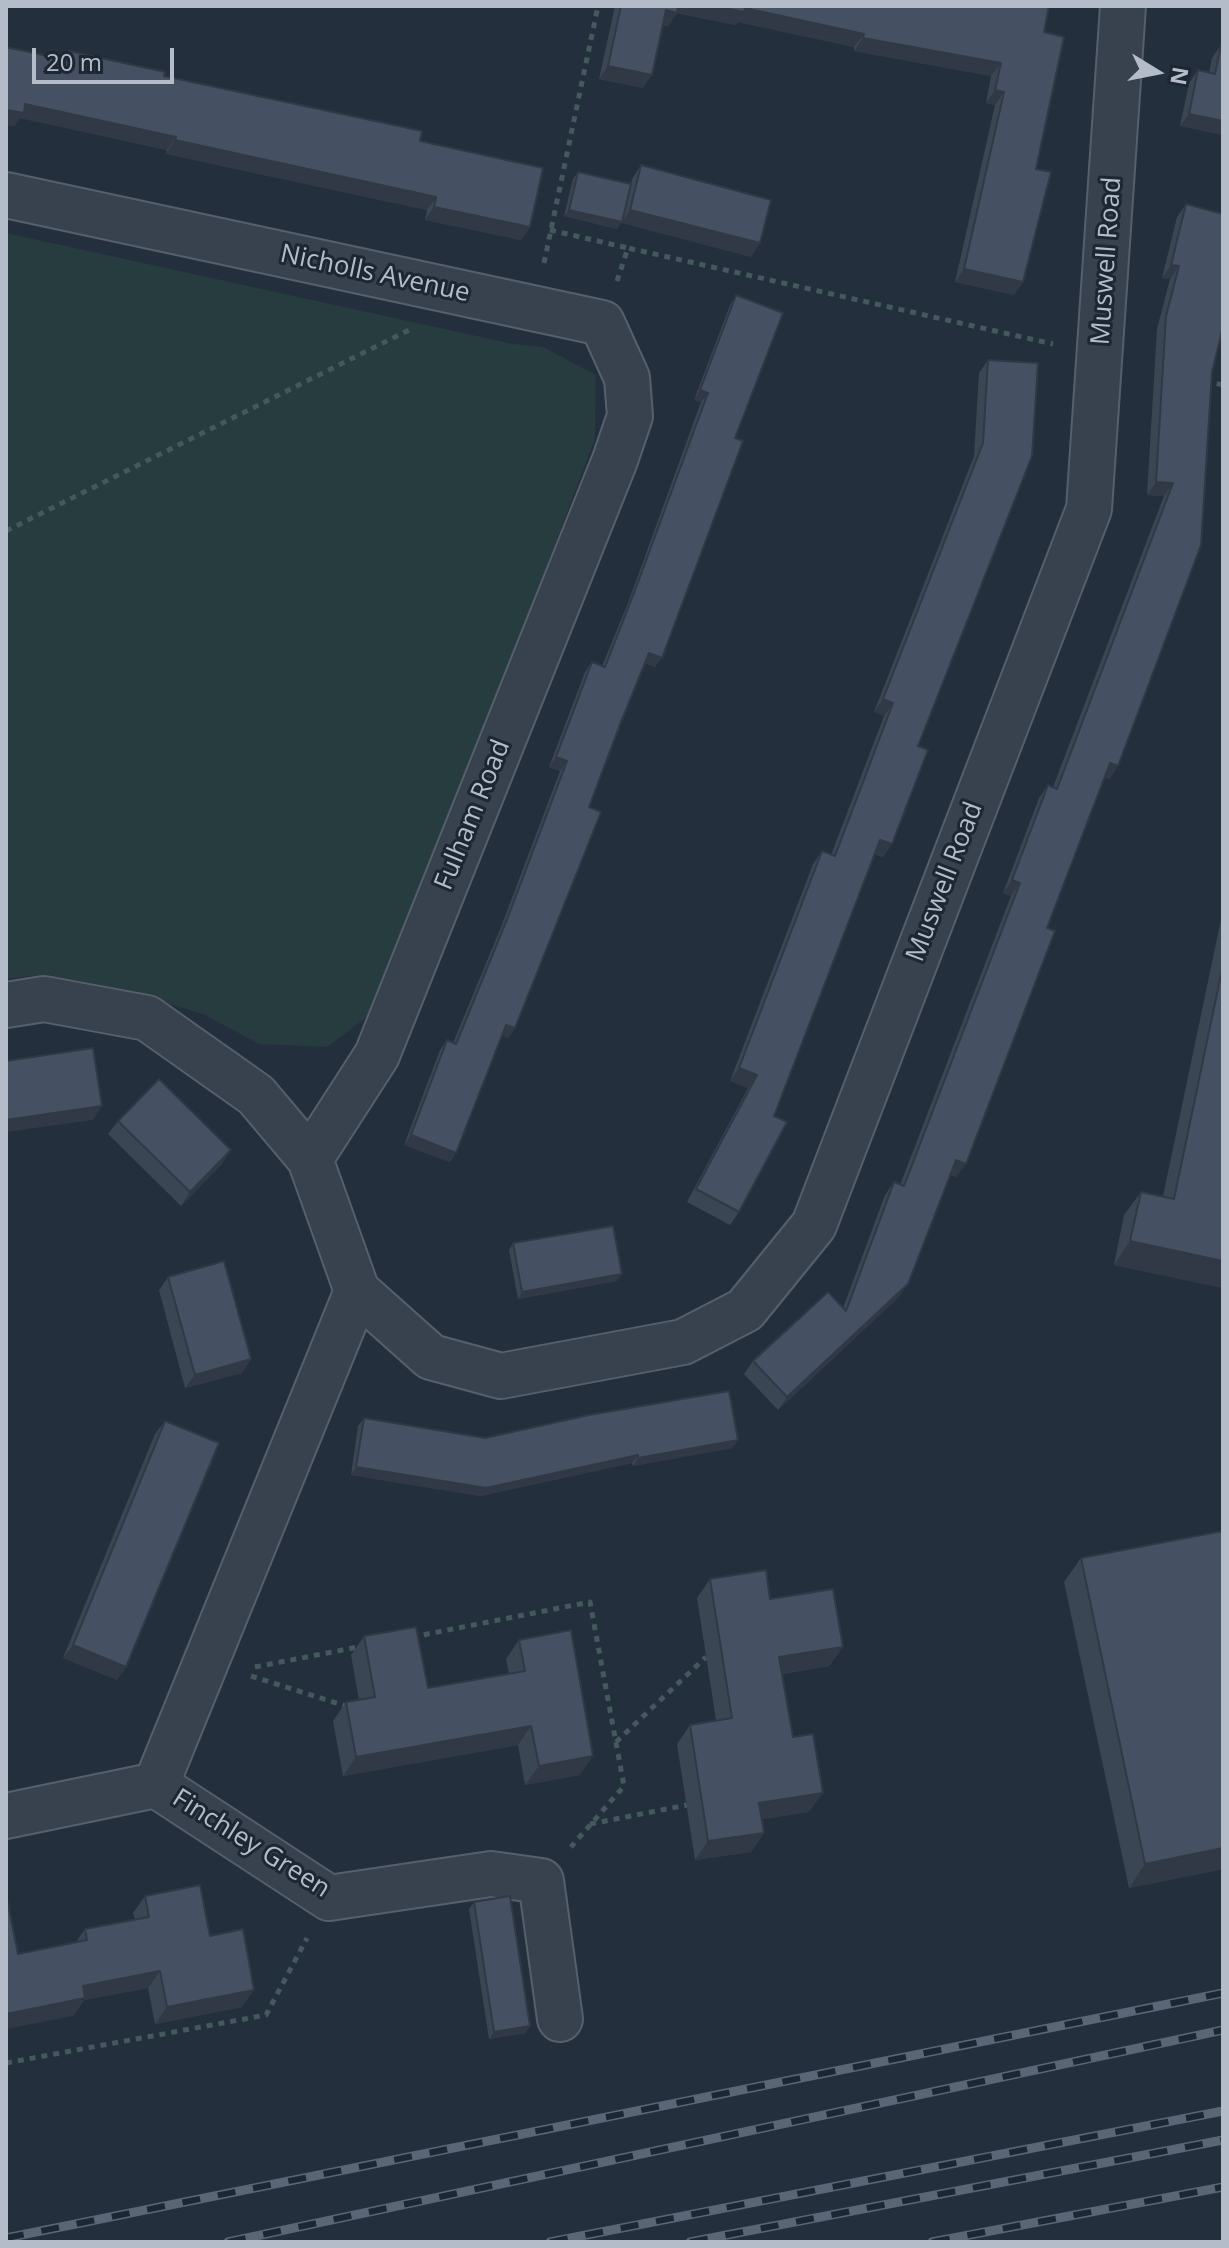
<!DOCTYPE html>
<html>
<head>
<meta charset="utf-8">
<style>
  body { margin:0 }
  #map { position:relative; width:1229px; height:2248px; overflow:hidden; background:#242f3e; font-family:"Open Sans",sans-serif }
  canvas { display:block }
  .frame { position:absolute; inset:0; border:8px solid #b4bcc9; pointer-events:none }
  .north { position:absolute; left:1117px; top:32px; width:80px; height:80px; -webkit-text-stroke:6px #1d2633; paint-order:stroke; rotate:100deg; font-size:22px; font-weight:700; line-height:32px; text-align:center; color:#b4bcc9 }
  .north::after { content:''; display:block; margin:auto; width:28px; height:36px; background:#b4bcc9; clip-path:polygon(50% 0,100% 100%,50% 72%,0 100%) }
  .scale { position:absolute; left:32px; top:48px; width:142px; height:36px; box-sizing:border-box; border:4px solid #b4bcc9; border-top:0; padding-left:10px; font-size:24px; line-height:28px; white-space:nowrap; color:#b4bcc9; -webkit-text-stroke:6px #1d2633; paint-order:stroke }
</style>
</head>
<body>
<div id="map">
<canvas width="1229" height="2248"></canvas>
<div class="frame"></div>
<div class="north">N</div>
<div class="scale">20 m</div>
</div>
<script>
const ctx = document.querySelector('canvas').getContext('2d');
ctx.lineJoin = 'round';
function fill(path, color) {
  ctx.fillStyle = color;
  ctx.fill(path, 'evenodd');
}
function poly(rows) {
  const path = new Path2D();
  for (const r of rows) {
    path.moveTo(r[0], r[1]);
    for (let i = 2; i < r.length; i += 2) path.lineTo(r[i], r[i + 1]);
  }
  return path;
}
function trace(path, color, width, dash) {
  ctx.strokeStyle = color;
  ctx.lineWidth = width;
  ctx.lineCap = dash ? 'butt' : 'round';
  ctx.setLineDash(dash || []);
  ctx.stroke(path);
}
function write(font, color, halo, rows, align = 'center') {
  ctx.font = font + ' "Open Sans",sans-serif';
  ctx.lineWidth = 6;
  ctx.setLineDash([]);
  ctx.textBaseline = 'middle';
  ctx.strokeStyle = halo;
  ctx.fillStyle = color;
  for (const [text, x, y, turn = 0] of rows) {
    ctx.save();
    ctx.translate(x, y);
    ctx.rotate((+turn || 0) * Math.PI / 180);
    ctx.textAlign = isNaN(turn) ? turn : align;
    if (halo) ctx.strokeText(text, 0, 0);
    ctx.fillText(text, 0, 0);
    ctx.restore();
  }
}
const green = poly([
  [6,233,513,344,543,347,596,375,595,439,390,977,367,1017,327,1047,259,1044,205,1015,158,1000,30,976,6,979]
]);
const path = poly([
  [550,230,628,248],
  [544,263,598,6],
  [617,281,628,248,1053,344],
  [1205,381,1223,385],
  [6,531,411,329],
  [412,1637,590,1602,624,1786,571,1847],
  [255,1667,363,1646],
  [251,1676,349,1707],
  [616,1742,706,1657],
  [590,1824,687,1805],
  [6,2063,266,2015,307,1938]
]);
const minor = poly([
  [6,195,602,323,627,378,630,416,615,460,377,1055,310,1159],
  [6,1005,44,999,147,1018,256,1095,310,1159,357,1291,431,1357,501,1376,683,1342,745,1310,814,1225,1089,509,1123,6],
  [156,1785,357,1291],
  [6,1816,156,1785,329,1898,491,1874,541,1881,560,2019]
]);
const rail = poly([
  [6,2238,1223,1993],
  [228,2242,1223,2030],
  [550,2242,1223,2111],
  [690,2242,1223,2140],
  [932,2242,1223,2187]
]);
const wall = poly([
  [615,6,1049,6,1044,32,1036,169,1023,282,1014,295,955,282,995,105,986,103,991,76,854,51,854,47,738,22,735,25,677,13,668,26,663,25,643,88,599,79],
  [1221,45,1223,46,1223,135,1180,126,1189,83,1198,70,1209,73,1212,58],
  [69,51,420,141,530,227,521,240,425,220,427,210,166,154,167,150,20,118,14,126,6,125],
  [641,165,751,257,621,222,617,229,564,216,573,179,578,172,631,184,632,179],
  [1186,204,1223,214,1118,766,1109,779,1104,777,1047,928,956,1177,950,1175,899,1297,778,1410,744,1374,753,1361,843,1308,885,1195,894,1182,900,1185,1011,896,1003,893,1039,798,1048,785,1053,787,1164,496,1147,495,1157,329,1170,279,1162,278,1177,217],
  [736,295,735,438,655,667,645,663,589,807,515,1028,508,1038,502,1035,456,1153,450,1162,404,1145,440,1050,447,1040,453,1043,501,927,560,771,549,767,585,672,592,662,602,666,628,603,701,402,694,400,730,305],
  [988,360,1038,363,918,746,892,844,883,857,874,854,774,1116,739,1212,730,1225,687,1202,748,1088,730,1081,813,864,822,851,831,855,884,716,874,712,974,456,979,373],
  [1223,910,1223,1288,1114,1265,1124,1215,1141,1192,1163,1196],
  [118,1121,222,1164,181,1206,108,1134],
  [513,1243,617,1281,518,1299,509,1250],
  [168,1277,251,1359,242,1373,185,1388,159,1290],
  [364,1418,485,1438,738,1440,732,1448,633,1466,632,1463,480,1496,351,1475,358,1426],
  [165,1421,126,1667,117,1680,63,1658,155,1434],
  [1223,1531,1223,1869,1129,1888,1064,1582,1081,1558],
  [710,1579,770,1599,843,1647,829,1666,782,1674,793,1737,809,1812,762,1819,764,1833,751,1852,695,1860,677,1744,690,1725,716,1720,697,1598],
  [364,1636,428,1688,509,1674,506,1659,519,1640,580,1775,525,1785,518,1745,343,1776,333,1721,346,1702,359,1700,351,1655],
  [145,1896,210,1936,242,2007,155,2024,148,1988,84,2000,73,2016,18,1954,76,1942,85,1929,135,1919,133,1913],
  [474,1902,526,2033,489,2039,469,1909]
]);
const shadedWall = poly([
  [675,6,715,6,745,8,864,34,854,47,738,22,735,25,671,11,677,13,668,26,657,23,666,10],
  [863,38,1001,63,991,76,854,51],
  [608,66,652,75,643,88,599,79],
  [995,90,1004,92,995,105,986,103],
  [25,104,176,137,167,150,20,118,14,126,6,125,6,110],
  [1189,114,1223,121,1223,135,1180,126],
  [175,140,436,197,427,210,166,154],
  [434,207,530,227,521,240,425,220],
  [569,210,622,222,617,229,564,216],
  [630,210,760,243,751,257,621,223],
  [1171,265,1179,266,1170,279,1162,278],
  [964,269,1023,282,1014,295,955,282],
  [700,390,708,393,701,402,694,400],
  [1156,482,1173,483,1164,496,1147,495],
  [649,653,662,658,655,667,642,662],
  [883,699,893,703,884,716,874,712],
  [556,757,567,761,560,771,549,767],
  [1110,763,1118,766,1109,779,1101,776],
  [880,840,892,844,883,857,871,852],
  [1012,880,1020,883,1011,896,1003,893],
  [506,1025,515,1028,508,1038,499,1034],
  [739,1068,757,1075,748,1088,730,1081],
  [102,1106,93,1120,6,1132,6,1120],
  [411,1135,456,1153,450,1162,404,1145],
  [231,1150,222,1164,181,1206,190,1192],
  [956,1160,966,1164,956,1177,947,1173],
  [1130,1241,1223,1261,1223,1288,1114,1265],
  [622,1274,617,1281,518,1299,522,1292],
  [908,1284,899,1297,778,1410,787,1397],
  [251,1359,242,1373,185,1388,195,1375],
  [738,1440,732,1448,633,1466,638,1458],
  [638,1455,632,1463,480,1496,351,1475,356,1467],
  [73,1645,126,1667,117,1680,63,1658],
  [843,1647,829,1666,766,1676,779,1657],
  [531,1726,518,1745,343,1776,356,1757],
  [593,1756,580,1775,525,1785,539,1766],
  [823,1793,809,1812,746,1822,759,1803],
  [764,1833,751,1852,695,1860,708,1841],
  [1223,1848,1223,1869,1129,1888,1145,1864],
  [160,1971,148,1988,84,2000,73,2016,6,2029,6,2014,83,1986],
  [254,1990,242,2007,155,2024,167,2007],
  [530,2026,526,2033,489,2039,494,2032]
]);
const building = poly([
  [621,6,678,6,677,13,666,10,652,75,608,66,621,6],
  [715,6,1049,6,1044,32,1064,37,1036,169,1051,172,1023,282,964,269,1004,92,995,90,1001,63,863,38,864,34,745,8,744,12,715,6],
  [1221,45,1223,46,1223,121,1189,114,1198,70,1215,74,1221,45],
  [6,47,67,60,69,51,165,72,164,76,422,131,420,141,543,168,530,227,434,207,436,197,175,140,176,137,25,104,24,113,6,110,6,47],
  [641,165,771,200,760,243,630,210,641,165],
  [578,172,631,184,622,222,569,210,578,172],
  [1186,204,1223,214,1223,327,1212,372,1201,545,1118,766,1110,763,1047,928,1055,931,966,1164,956,1160,908,1284,787,1397,753,1361,828,1292,846,1311,894,1182,904,1186,1020,883,1012,880,1048,785,1057,789,1173,483,1156,482,1166,316,1179,266,1171,265,1186,204],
  [736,295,783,313,735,438,743,441,662,658,649,653,619,727,589,807,601,812,515,1028,506,1025,456,1153,411,1135,447,1040,456,1044,508,917,567,761,556,757,592,662,605,667,634,593,708,393,700,390,736,295],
  [988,360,1038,363,1032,456,918,746,928,750,892,844,880,840,774,1116,787,1122,739,1212,696,1189,757,1075,739,1068,822,851,835,856,893,703,883,699,983,443,988,360],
  [1223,965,1223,1261,1130,1241,1141,1192,1174,1199,1223,965],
  [93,1048,102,1106,6,1120,6,1061,93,1048],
  [159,1079,231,1150,190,1192,118,1121,159,1079],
  [613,1226,622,1274,522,1292,513,1243,613,1226],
  [224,1261,251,1359,195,1375,168,1277,224,1261],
  [729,1391,738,1440,638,1458,638,1455,486,1488,356,1467,364,1418,485,1438,589,1415,729,1391],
  [165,1421,219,1443,126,1667,73,1645,165,1421],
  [1223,1531,1223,1848,1145,1864,1081,1558,1223,1531],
  [766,1570,770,1599,833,1589,843,1647,779,1657,793,1737,813,1734,823,1793,759,1803,764,1833,708,1841,690,1725,732,1718,710,1579,766,1570],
  [416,1627,428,1688,525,1671,519,1640,571,1630,593,1756,539,1766,531,1726,356,1757,346,1702,375,1697,364,1636,416,1627],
  [200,1885,210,1936,243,1929,254,1990,167,2007,160,1971,83,1986,85,1998,6,2014,6,1894,18,1954,87,1940,85,1929,149,1917,145,1896,200,1885],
  [510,1896,530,2026,494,2032,474,1902,510,1896]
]);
const streetNames = [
  ["Muswell Road",1107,261,-86],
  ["Nicholls Avenue",375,274,12],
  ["Fulham Road",473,815,-68],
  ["Muswell Road",945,882,-69],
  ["Finchley Green",251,1844,32]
];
fill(green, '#263c3f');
trace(minor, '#565f6c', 48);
trace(path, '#44595c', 5, [6, 6]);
trace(minor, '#38414e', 44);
trace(rail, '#5a6575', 9);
trace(rail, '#1d2633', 6, [18]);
fill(wall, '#3b4654');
fill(shadedWall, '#303945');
fill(building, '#455162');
trace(building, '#303945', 2);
write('26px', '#b4bcc9', '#1d2633', streetNames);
</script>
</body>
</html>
